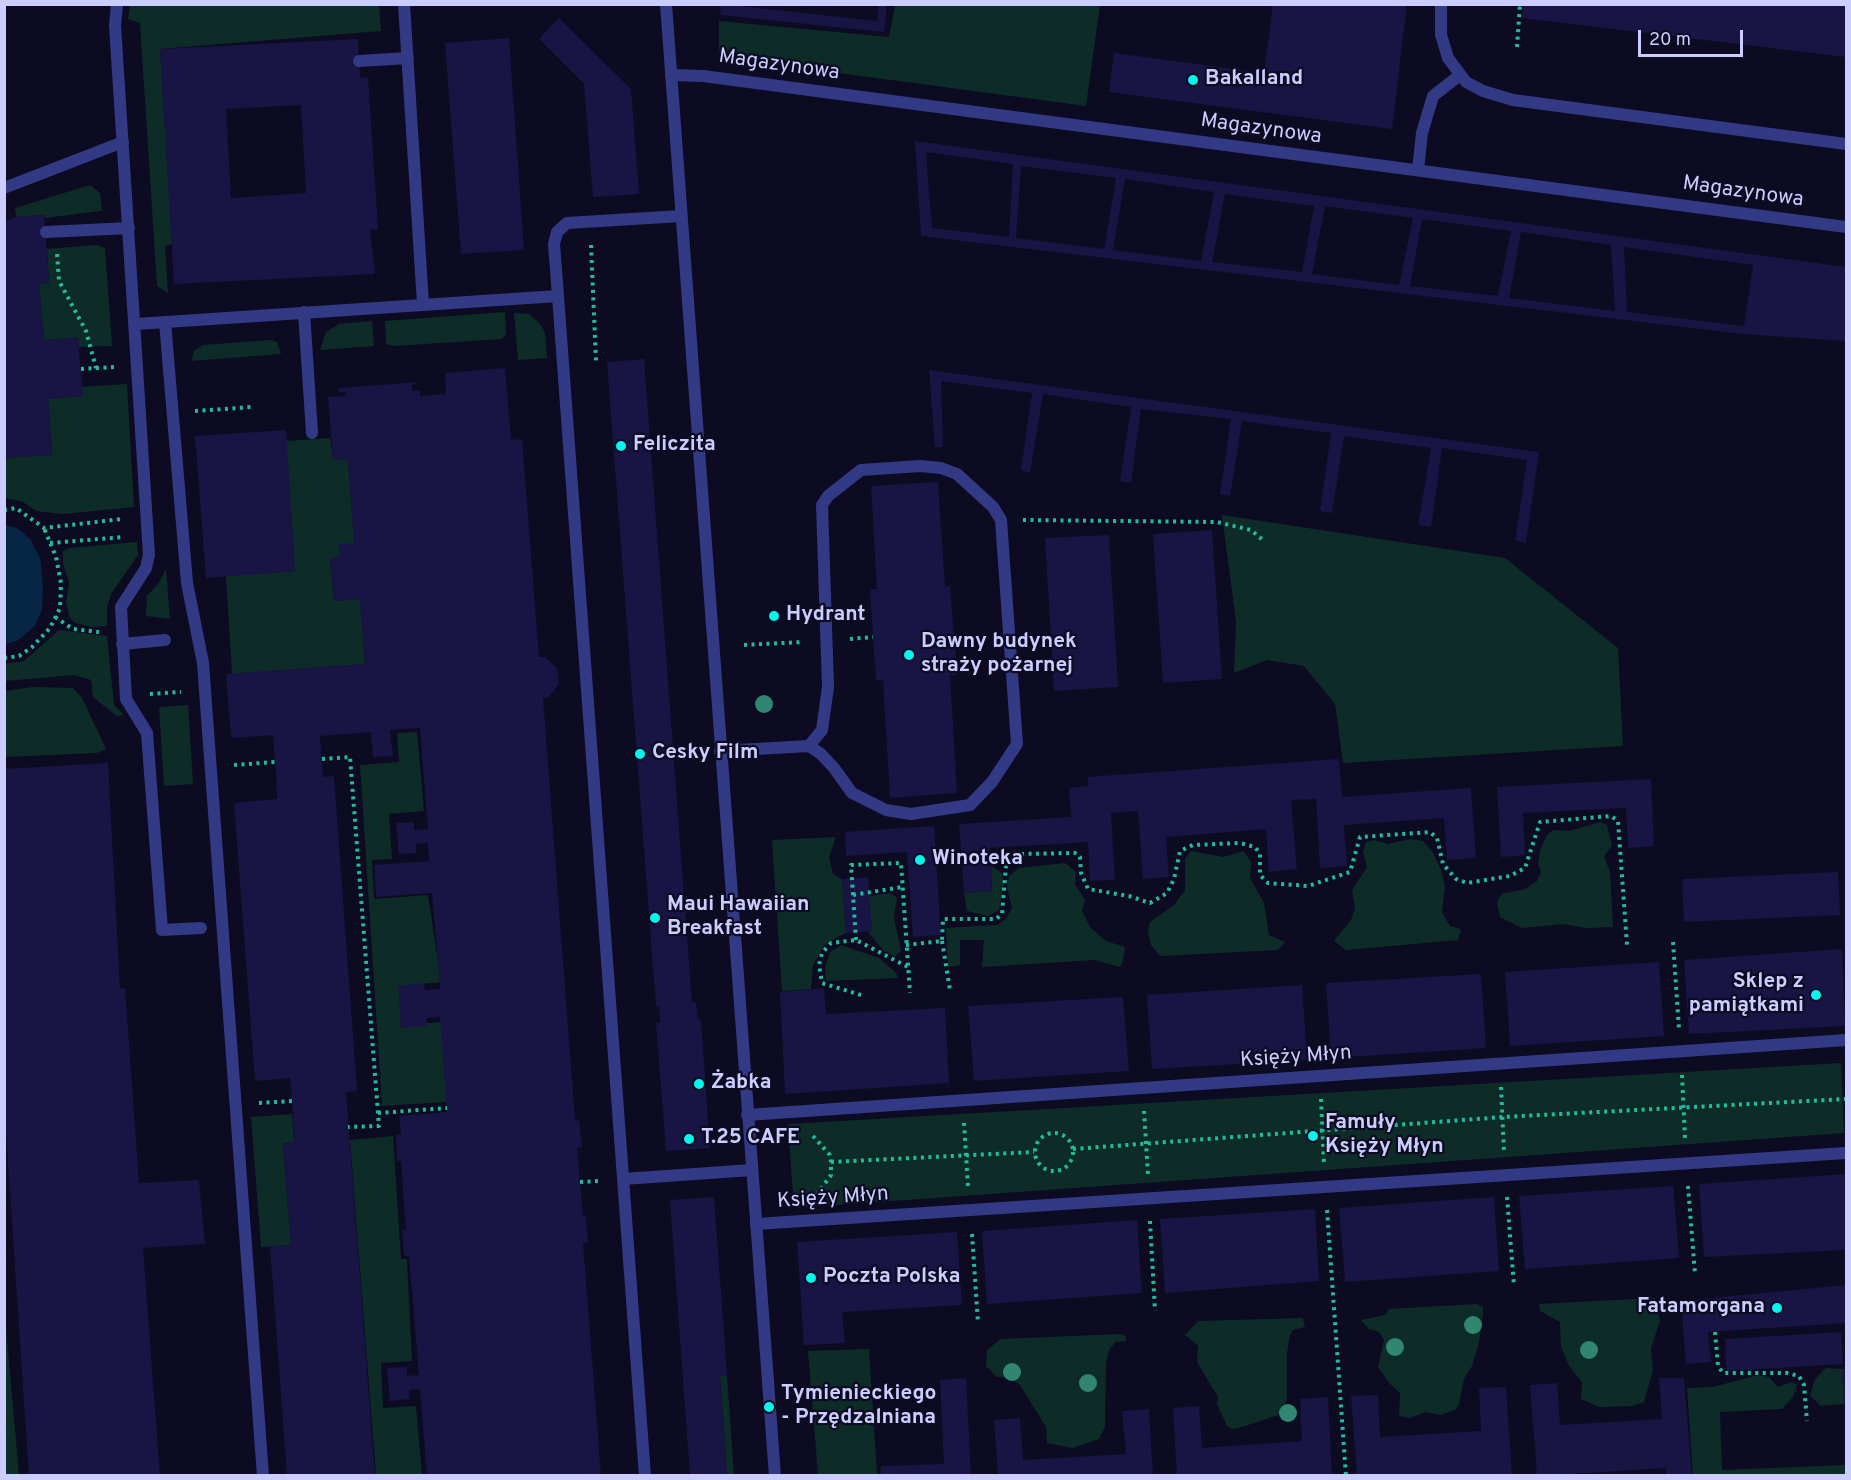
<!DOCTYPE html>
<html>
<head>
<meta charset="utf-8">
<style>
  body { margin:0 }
  #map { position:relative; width:1851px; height:1480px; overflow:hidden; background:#0c0b22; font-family:Overpass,sans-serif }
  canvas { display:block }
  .frame { position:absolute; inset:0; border:6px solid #cccdff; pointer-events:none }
  .scale { position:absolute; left:1638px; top:30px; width:105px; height:27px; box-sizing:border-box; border:3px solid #cccdff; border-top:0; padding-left:8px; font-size:18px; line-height:21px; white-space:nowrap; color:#cccdff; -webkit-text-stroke:4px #0c0b22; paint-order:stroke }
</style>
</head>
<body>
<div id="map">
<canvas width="1851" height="1480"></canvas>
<div class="frame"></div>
<div class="scale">20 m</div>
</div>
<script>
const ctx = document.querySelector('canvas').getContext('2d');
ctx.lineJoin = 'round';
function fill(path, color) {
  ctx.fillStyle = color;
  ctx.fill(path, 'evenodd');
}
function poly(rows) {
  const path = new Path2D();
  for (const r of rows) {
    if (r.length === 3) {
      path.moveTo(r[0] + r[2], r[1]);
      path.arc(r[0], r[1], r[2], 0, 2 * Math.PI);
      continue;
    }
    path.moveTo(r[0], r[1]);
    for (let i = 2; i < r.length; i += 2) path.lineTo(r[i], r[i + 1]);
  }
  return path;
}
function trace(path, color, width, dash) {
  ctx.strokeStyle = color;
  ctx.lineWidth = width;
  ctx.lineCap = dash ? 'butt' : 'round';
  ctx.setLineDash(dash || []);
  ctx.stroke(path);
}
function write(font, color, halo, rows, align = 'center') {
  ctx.font = font + ' Overpass,sans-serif';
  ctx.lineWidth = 4.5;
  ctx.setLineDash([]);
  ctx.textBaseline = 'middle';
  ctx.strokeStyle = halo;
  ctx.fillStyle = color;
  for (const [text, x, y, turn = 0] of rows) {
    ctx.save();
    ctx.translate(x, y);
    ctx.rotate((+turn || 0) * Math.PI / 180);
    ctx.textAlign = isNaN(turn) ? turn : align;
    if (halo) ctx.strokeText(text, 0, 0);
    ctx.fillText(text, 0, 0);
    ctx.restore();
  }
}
const green = poly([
  [130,5,379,5,381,31,160,49,172,244,165,246,168,293,157,286,140,23,128,19],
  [895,5,1100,5,1086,106,719,57,719,21,889,37],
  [90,185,100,193,102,210,100,211,45,218,44,215,16,217,15,208],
  [96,245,105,248,112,346,79,347,78,338,44,340,39,284,49,283,47,249],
  [505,312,506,334,502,339,394,346,386,344,385,321],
  [514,313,529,314,540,324,545,333,547,358,518,360],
  [372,321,374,346,320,350,326,332,339,324],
  [271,340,277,342,281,354,191,361,194,351,203,345],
  [127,384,134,507,63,514,36,511,23,502,5,498,5,458,52,454,48,399,83,396,82,387],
  [330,438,333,460,348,459,354,543,340,557,330,559,334,601,360,599,365,664,232,674,226,576,295,571,286,441],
  [1222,515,1505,558,1618,648,1623,746,1343,763,1335,704,1304,666,1267,660,1234,673,1236,622],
  [137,542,138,555,111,594,107,607,107,626,92,627,75,623,70,618,66,603,69,582,63,564,63,551,69,548],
  [166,569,170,619,146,616,147,596,158,584],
  [59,630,107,636,114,705,124,715,117,716,93,697,91,680,74,675,5,681,5,664,24,661],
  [33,687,73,688,82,698,106,749,97,753,5,757,5,691],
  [188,705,193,784,164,786,159,707],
  [417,732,424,811,389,814,392,859,372,860,374,899,428,895,441,982,400,986,402,1025,442,1022,447,1102,382,1106,360,765,399,762,397,733],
  [1600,822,1607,825,1612,846,1604,856,1610,872,1613,927,1587,928,1563,924,1522,928,1500,917,1497,903,1501,894,1525,889,1537,881,1541,872,1538,864,1540,850,1547,835,1553,830,1569,831],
  [836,837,829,857,833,874,842,879,846,933,827,943,820,952,813,966,811,989,782,991,772,840],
  [1411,839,1423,841,1432,851,1441,870,1445,886,1442,912,1450,926,1461,929,1458,940,1346,950,1334,941,1351,920,1355,908,1352,890,1367,867,1363,851,1366,842,1374,840,1388,844],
  [1191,851,1223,857,1244,851,1251,862,1250,878,1264,903,1269,935,1285,942,1278,950,1160,956,1151,945,1148,932,1150,922,1174,905,1185,890,1185,859],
  [1065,863,1076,872,1075,884,1085,900,1082,911,1090,927,1106,941,1125,947,1123,961,1120,967,1095,960,982,967,984,940,960,940,960,965,948,967,946,928,997,925,1006,919,1012,908,1007,888,1009,876,1019,868],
  [991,866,1001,872,1004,883,999,910,988,916,967,911,964,893,992,891],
  [891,893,897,898,894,918,901,951,895,957,883,950,868,932,872,931,869,896],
  [841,945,879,958,896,973,898,978,826,981,825,967,830,952],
  [1841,1063,1844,1133,794,1208,788,1124],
  [292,1114,294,1142,283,1144,291,1245,261,1247,251,1117],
  [393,1136,401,1259,407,1259,412,1361,381,1363,383,1408,416,1406,422,1475,376,1475,350,1140],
  [1655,1298,1660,1321,1651,1348,1653,1370,1644,1402,1632,1406,1599,1407,1581,1399,1582,1382,1569,1366,1561,1347,1560,1322,1540,1311,1539,1304],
  [1477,1304,1483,1307,1483,1313,1479,1343,1472,1366,1464,1379,1459,1404,1455,1410,1440,1415,1426,1412,1410,1418,1399,1416,1400,1393,1389,1383,1378,1367,1384,1340,1379,1332,1369,1329,1361,1320,1385,1315,1389,1309],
  [5,1316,19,1475,5,1475],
  [1303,1318,1305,1327,1293,1330,1290,1335,1287,1353,1287,1400,1282,1410,1278,1415,1245,1426,1234,1429,1227,1426,1217,1404,1218,1397,1197,1362,1198,1346,1185,1335,1198,1321],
  [1120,1334,1126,1336,1126,1341,1116,1342,1110,1348,1106,1362,1105,1427,1099,1439,1073,1448,1047,1443,1046,1427,1020,1385,1010,1378,997,1377,986,1366,987,1350,1001,1339],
  [869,1349,877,1475,818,1475,808,1351],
  [1826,1368,1842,1369,1844,1404,1821,1406,1810,1395,1815,1379],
  [727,1375,734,1475,727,1475,720,1376],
  [1758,1375,1769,1377,1778,1387,1792,1382,1797,1385,1793,1397,1782,1409,1720,1412,1722,1470,1846,1465,1846,1475,1693,1475,1687,1388,1713,1387]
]);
const water = poly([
  [5,525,17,528,30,539,40,558,43,586,42,609,35,626,17,641,5,644]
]);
const building = poly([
  [721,4,877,21,879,4,887,4,884,32,720,15],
  [1273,4,1407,4,1392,129,1109,92,1114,53,1264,73],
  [1524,5,1846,5,1846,57,1522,18],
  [559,18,631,89,639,194,593,197,584,84,539,39],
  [509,38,524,250,461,254,445,43],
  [358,39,360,77,368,78,378,229,370,230,375,274,174,284,160,49],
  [301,105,306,193,231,198,226,109],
  [915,141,1846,267,1846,341,1743,334,921,236],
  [926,152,1013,164,1009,237,932,228],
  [1021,166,1116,178,1104,249,1016,238],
  [1125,179,1214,192,1201,261,1113,250],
  [1225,194,1314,206,1302,272,1212,262],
  [1325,206,1413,218,1399,285,1312,274],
  [1422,219,1511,231,1498,296,1410,286],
  [1521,232,1611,245,1615,311,1509,298],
  [1624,247,1753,265,1744,326,1627,312],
  [44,215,49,283,39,284,44,340,78,338,83,396,48,399,52,455,4,458,4,222,16,217],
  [644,359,692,1003,696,1002,698,1020,701,1020,710,1148,666,1151,656,1023,660,1023,659,1007,656,1007,607,362],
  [505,368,511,440,522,439,539,657,545,657,557,668,559,684,548,698,543,698,574,1106,575,1121,579,1120,582,1147,577,1148,583,1217,586,1216,588,1243,583,1243,601,1476,427,1476,420,1389,409,1390,410,1399,390,1401,387,1368,407,1367,407,1376,419,1375,409,1256,404,1256,402,1230,406,1230,401,1161,397,1161,396,1135,401,1134,399,1116,447,1112,440,1017,427,1018,427,1026,401,1028,398,986,424,983,425,990,440,989,432,893,376,897,374,865,429,861,428,843,416,844,416,853,399,854,396,823,414,822,414,830,428,829,420,728,390,730,393,756,373,757,371,732,320,736,323,777,334,776,357,1091,346,1092,375,1476,287,1476,270,1246,291,1245,283,1144,294,1142,292,1101,290,1078,255,1081,234,803,277,799,276,772,273,735,231,738,226,674,365,664,360,599,334,601,330,558,340,557,339,544,354,543,348,459,333,460,328,397,346,396,345,392,339,392,339,388,419,382,412,385,412,391,420,391,420,396,446,394,445,373],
  [929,370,1539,452,1526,543,1515,540,1527,460,1442,448,1431,527,1418,525,1431,448,1344,436,1332,513,1320,511,1331,433,1242,421,1230,496,1220,494,1231,419,1141,409,1131,483,1120,481,1131,407,1043,394,1030,473,1021,470,1032,393,941,381,943,447,935,447],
  [286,430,295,571,206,578,195,436],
  [938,482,945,587,950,586,957,675,950,675,957,793,890,798,883,680,876,680,873,637,870,589,877,589,871,486],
  [1212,530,1222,679,1163,683,1153,534],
  [1109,535,1118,687,1054,691,1045,538],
  [1339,759,1342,797,1471,788,1476,858,1447,860,1444,818,1344,825,1347,866,1320,868,1316,799,1291,800,1297,869,1269,872,1266,829,1166,837,1169,877,1143,879,1138,811,1111,813,1115,880,1090,881,1088,842,989,848,992,891,964,893,959,824,1071,817,1069,788,1088,786,1088,777],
  [108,763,120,988,125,989,139,1183,199,1180,205,1244,143,1248,160,1476,29,1476,4,1103,4,769],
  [1651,779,1654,846,1628,848,1626,808,1523,813,1525,855,1501,857,1497,787],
  [934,826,941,935,913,937,907,852,846,856,845,832],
  [1838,872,1840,915,1684,922,1682,879],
  [868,877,872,931,846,933,842,879],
  [1842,949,1845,1026,1689,1034,1684,960],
  [1659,962,1664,1036,1510,1046,1505,972],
  [1481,974,1486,1048,1331,1058,1326,983],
  [1302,985,1307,1060,1152,1069,1147,995],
  [824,988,826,1014,945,1008,949,1083,785,1094,780,992],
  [1123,997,1129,1071,974,1081,968,1006],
  [1846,1174,1846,1250,1704,1257,1699,1184],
  [1673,1186,1679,1258,1525,1269,1519,1196],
  [714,1197,727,1375,720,1376,727,1476,690,1476,670,1200],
  [1494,1197,1499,1271,1345,1282,1339,1208],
  [1315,1209,1319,1281,1165,1293,1160,1219],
  [1137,1220,1142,1293,987,1304,982,1231],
  [957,1232,962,1305,842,1312,845,1343,804,1345,797,1242],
  [1846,1285,1846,1323,1708,1332,1711,1362,1686,1364,1681,1301],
  [1841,1332,1843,1364,1726,1371,1725,1339],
  [1842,1369,1846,1369,1846,1404,1844,1404],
  [966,1378,971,1476,881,1476,881,1466,944,1464,940,1380],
  [1659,1378,1684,1378,1692,1476,1666,1476,1666,1468,1537,1476,1530,1385,1557,1383,1560,1425,1662,1419],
  [1506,1387,1512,1476,1357,1476,1351,1396,1378,1395,1380,1437,1481,1431,1479,1388],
  [1328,1397,1332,1476,1177,1476,1173,1408,1199,1406,1202,1448,1302,1441,1300,1399],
  [1149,1409,1153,1476,998,1476,994,1420,1020,1418,1023,1460,1126,1454,1122,1411]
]);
const path = poly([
  [1517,47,1520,4],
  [591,245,596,362],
  [57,254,59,281,86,331,96,368],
  [81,369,114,367],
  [195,411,252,407],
  [4,510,16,508,44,528,122,519],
  [1023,520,1217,522,1251,530,1264,541],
  [50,543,124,537],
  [55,617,73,629,99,632],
  [850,639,873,637],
  [744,645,803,642],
  [4,658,19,656,32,647,50,628,60,608,61,583,56,557,44,528],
  [150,694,181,692],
  [322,759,350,757,379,1126,348,1127],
  [234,765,275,762],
  [853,895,902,887],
  [856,940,851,865,901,863,910,993],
  [942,941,950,990],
  [1673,942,1679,1029],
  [906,945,942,941,943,919,996,919,1002,914,1006,866,1011,858,1021,854,1075,853,1080,857,1081,873,1088,889,1129,896,1150,903,1167,893,1174,879,1180,851,1193,845,1240,843,1255,847,1260,854,1260,875,1268,883,1308,886,1350,872,1360,837,1430,832,1437,838,1443,864,1456,879,1467,883,1510,876,1525,868,1540,822,1611,816,1618,821,1627,945],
  [861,995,822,983,819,965,822,953,831,943,856,940,908,967],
  [1682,1075,1685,1139],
  [1501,1087,1504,1151],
  [1321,1099,1324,1164],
  [259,1103,292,1101],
  [1144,1111,1148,1175],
  [378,1113,447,1108],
  [964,1123,968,1187],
  [1054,1152,19],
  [813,1136,830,1155,831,1162,831,1175,815,1197],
  [1073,1149,1503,1117,1846,1099],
  [831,1162,1034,1152],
  [580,1182,600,1181],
  [1688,1186,1695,1274],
  [1507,1197,1514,1286],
  [1327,1210,1346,1476],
  [1150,1221,1155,1311],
  [972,1234,978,1323],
  [1715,1332,1718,1366,1723,1373,1787,1373,1799,1376,1804,1385,1807,1421]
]);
const service = poly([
  [117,4,115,25,149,555,146,568,121,607,126,699,147,733,162,930,201,928],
  [404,4,423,304],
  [1441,4,1441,35,1448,58,1466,82,1483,91,1513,100,1846,144],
  [359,61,408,58],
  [1418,170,1422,133,1433,96,1460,75],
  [4,188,123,142],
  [46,232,129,228],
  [558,296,554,244,557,232,567,223,681,216],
  [304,312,312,433],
  [165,322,187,583,203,663,263,1476],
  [136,324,558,296,645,1476],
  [122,644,165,640],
  [720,751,809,746,821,754,834,768,852,793,886,810,911,814,970,805,992,782,1017,744,1001,520,993,507,957,474,941,468,920,466,861,470,828,496,822,505,828,687,822,730,809,746],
  [623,1179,752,1170]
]);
const minor = poly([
  [671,75,703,76,1846,227],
  [747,1115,1846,1040],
  [756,1224,1846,1153]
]);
const tertiary = poly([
  [666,4,775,1476]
]);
const trees = [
  [764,704],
  [1473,1325],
  [1395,1347],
  [1589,1350],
  [1012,1372],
  [1088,1383],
  [1288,1413]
];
const markers = [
  [1193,80,6,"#00f7ed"],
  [621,446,6,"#00f7ed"],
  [774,616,6,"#00f7ed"],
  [909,655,6,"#00f7ed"],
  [640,754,6,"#00f7ed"],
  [920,860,6,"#00f7ed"],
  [655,918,6,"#00f7ed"],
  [1816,995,6,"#00f7ed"],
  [699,1084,6,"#00f7ed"],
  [1313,1136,6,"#00f7ed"],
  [689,1139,6,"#00f7ed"],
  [811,1278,6,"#00f7ed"],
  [1777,1308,6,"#00f7ed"],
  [769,1407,6,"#00f7ed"]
];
const streetNames = [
  ["Magazynowa",779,66,8],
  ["Magazynowa",1261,130,8],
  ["Magazynowa",1743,193,8],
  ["Księży Młyn",1296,1058,-4],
  ["Księży Młyn",833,1199,-4]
];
const poiNames = [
  ["Bakalland",1205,80],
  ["Feliczita",633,446],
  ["Hydrant",786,616],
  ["Dawny budynek",921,643],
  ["straży pożarnej",921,667],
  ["Cesky Film",652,754],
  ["Winoteka",932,860],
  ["Maui Hawaiian",667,906],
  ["Breakfast",667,930],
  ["Sklep z",1804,983,"right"],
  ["pamiątkami",1804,1007,"right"],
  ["Żabka",711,1084],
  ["Famuły",1325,1124],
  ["Księży Młyn",1325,1148],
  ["T.25 CAFE",701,1139],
  ["Poczta Polska",823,1278],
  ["Fatamorgana",1765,1308,"right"],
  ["Tymienieckiego",781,1395],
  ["- Przędzalniana",781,1419]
];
fill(green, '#0e2c27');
fill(water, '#072645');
fill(building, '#181544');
trace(path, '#22bc9d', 4, [3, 4.5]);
trace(service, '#323a85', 12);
trace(minor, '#323a85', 12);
trace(tertiary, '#323a85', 12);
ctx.fillStyle = '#30866e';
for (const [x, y] of trees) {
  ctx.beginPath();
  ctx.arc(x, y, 9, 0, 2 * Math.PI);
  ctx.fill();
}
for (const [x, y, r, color] of markers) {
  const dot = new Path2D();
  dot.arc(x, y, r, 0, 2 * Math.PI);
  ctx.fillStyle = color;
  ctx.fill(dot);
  trace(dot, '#0c0b22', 2);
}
write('21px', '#cccdff', '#0c0b22', streetNames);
write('bold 21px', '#cccdff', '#0c0b22', poiNames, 'left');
</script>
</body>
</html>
